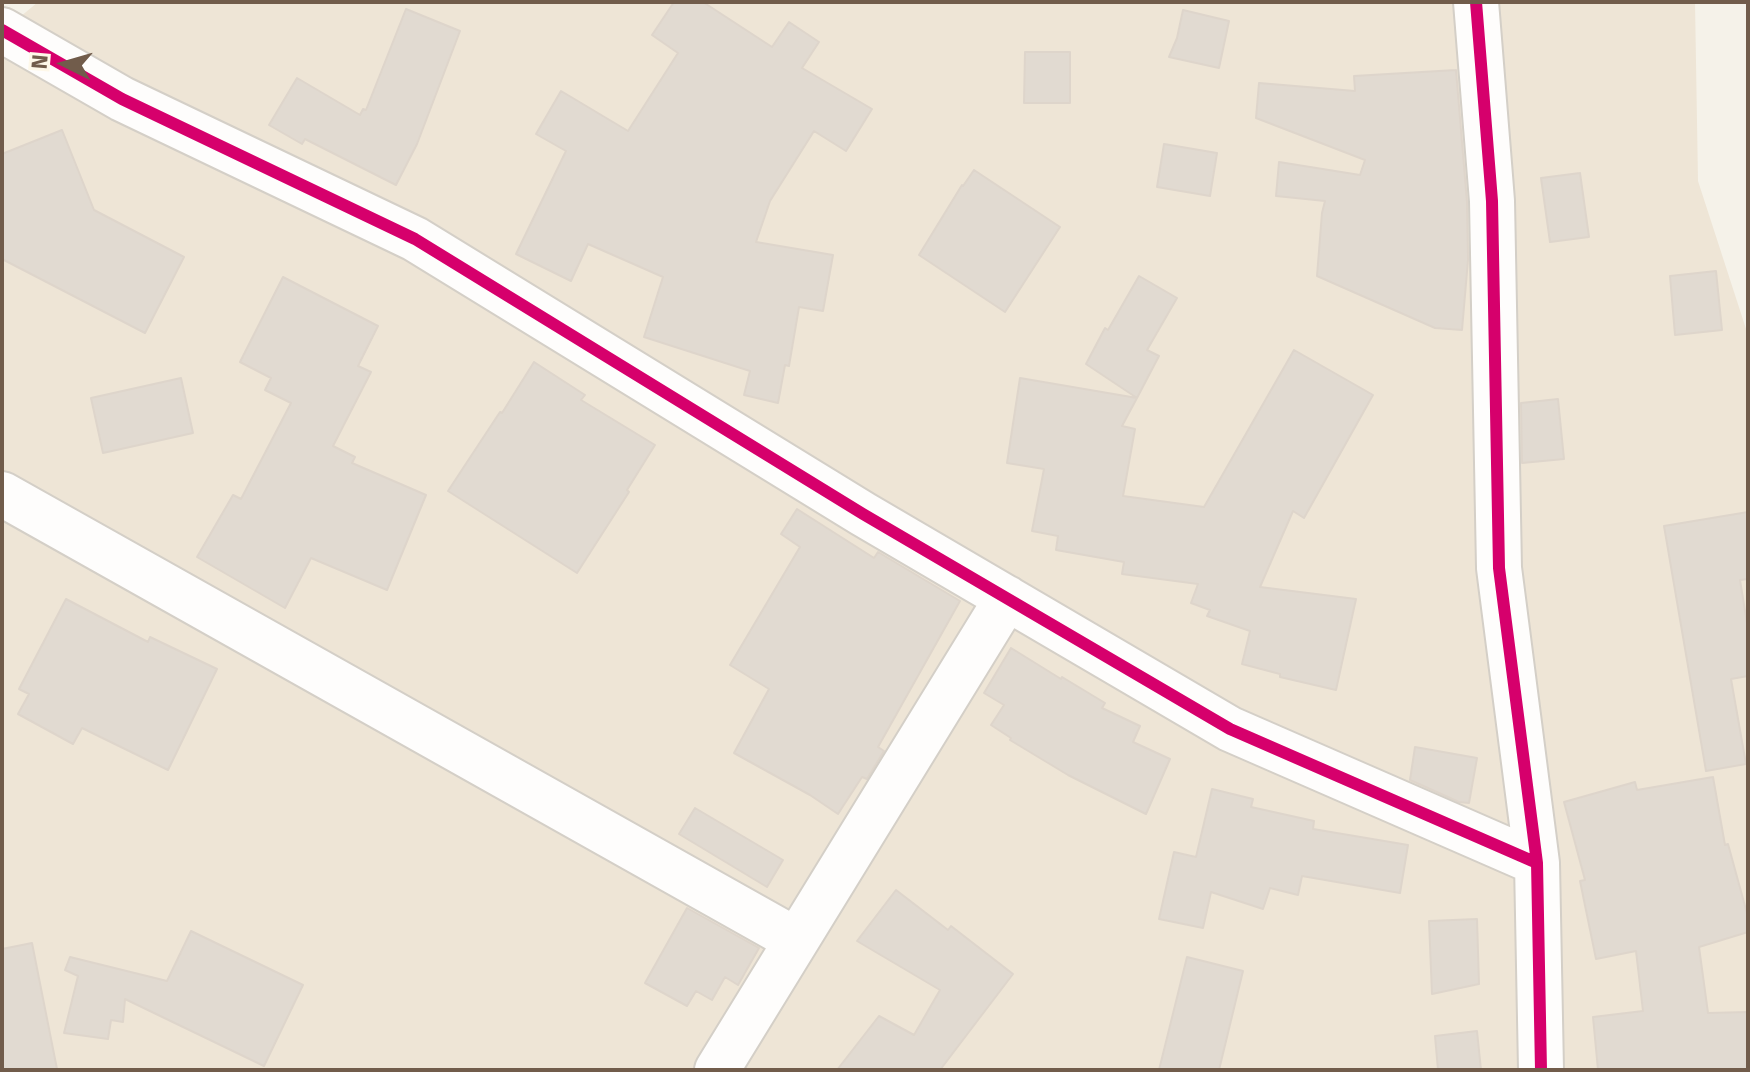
<!DOCTYPE html>
<html>
<head>
<meta charset="utf-8">
<style>
  body { margin:0 }
  #map { position:relative; width:1750px; height:1072px; overflow:hidden; background:#f5f2e9; font-family:"Fira Sans",sans-serif }
  canvas { display:block }
  .frame { position:absolute; inset:0; border:4px solid #715c4b; pointer-events:none }
  .north { position:absolute; left:24px; top:24px; width:80px; height:80px; -webkit-text-stroke:6px #fef8e9; paint-order:stroke; rotate:275deg; font-size:22px; font-weight:700; line-height:32px; text-align:center; color:#715c4b }
  .north::after { content:''; display:block; margin:auto; width:28px; height:36px; background:#715c4b; clip-path:polygon(50% 0,100% 100%,50% 72%,0 100%) }
</style>
</head>
<body>
<div id="map">
<canvas width="1750" height="1072"></canvas>
<div class="frame"></div>
<div class="north">N</div>
</div>
<script>
const ctx = document.querySelector('canvas').getContext('2d');
ctx.lineJoin = 'round';
function fill(path, color) {
  ctx.fillStyle = color;
  ctx.fill(path, 'evenodd');
}
function poly(rows) {
  const path = new Path2D();
  for (const r of rows) {
    path.moveTo(r[0], r[1]);
    for (let i = 2; i < r.length; i += 2) path.lineTo(r[i], r[i + 1]);
  }
  return path;
}
function trace(path, color, width, dash) {
  ctx.strokeStyle = color;
  ctx.lineWidth = width;
  ctx.lineCap = dash ? 'butt' : 'round';
  ctx.setLineDash(dash || []);
  ctx.stroke(path);
}
const residential = poly([
  [38,2,1695,2,1698,181,1748,335,1748,1070,2,1070,2,32]
]);
const building = poly([
  [674,2,703,2,772,47,789,22,819,42,802,68,872,109,846,151,814,131,770,201,756,242,833,255,823,311,799,307,789,366,785,365,778,403,744,395,750,371,644,337,663,277,588,244,571,281,516,254,566,151,536,134,561,91,628,131,678,53,652,35,674,2],
  [406,9,460,31,417,144,396,185,305,139,302,144,269,125,297,78,360,115,363,109,366,110,406,9],
  [1183,10,1229,21,1219,68,1169,57,1177,38,1183,10],
  [1025,52,1070,52,1070,103,1024,103,1025,52],
  [1456,70,1467,202,1468,260,1462,330,1435,328,1317,276,1322,213,1325,201,1276,196,1279,162,1360,175,1365,160,1256,118,1259,83,1355,91,1354,76,1456,70],
  [62,130,94,210,184,257,145,333,2,259,2,154,62,130],
  [1164,144,1217,153,1210,196,1157,187,1164,144],
  [974,170,1060,227,1005,312,919,255,962,185,963,186,974,170],
  [1580,173,1589,237,1550,242,1541,178,1580,173],
  [1716,271,1722,330,1675,335,1670,276,1716,271],
  [1139,276,1177,298,1147,350,1159,356,1137,398,1086,364,1105,328,1108,330,1139,276],
  [283,277,378,326,358,366,371,372,333,446,355,457,352,463,426,495,387,590,311,558,285,608,197,557,233,495,241,499,291,403,265,390,271,378,240,362,283,277],
  [1294,350,1373,395,1304,518,1293,511,1260,587,1356,599,1336,690,1280,677,1280,674,1242,664,1250,631,1207,616,1210,610,1191,603,1198,584,1122,574,1124,562,1056,550,1058,536,1032,531,1044,469,1007,463,1020,378,1137,398,1122,426,1135,429,1123,496,1204,507,1294,350],
  [534,362,585,395,581,400,655,445,627,490,629,492,577,573,448,491,500,412,502,413,534,362],
  [181,378,193,433,103,453,91,398,181,378],
  [1558,399,1564,459,1522,463,1521,403,1558,399],
  [797,509,874,558,878,552,960,601,878,747,884,751,867,779,862,777,838,814,810,795,734,753,769,689,730,665,800,547,781,534,797,509],
  [1748,512,1748,579,1740,580,1748,629,1748,676,1731,679,1746,764,1706,771,1664,526,1748,512],
  [66,599,148,642,150,637,217,669,168,770,82,728,73,744,18,714,29,694,19,689,66,599],
  [1011,648,1061,679,1062,677,1105,703,1102,708,1140,726,1133,742,1170,759,1146,814,1068,775,1010,740,1011,738,991,725,1004,705,984,693,1011,648],
  [1415,747,1477,758,1469,803,1459,802,1410,780,1415,747],
  [1713,777,1725,845,1728,844,1748,917,1748,932,1699,947,1708,1013,1748,1012,1748,1070,1598,1070,1593,1017,1643,1011,1636,951,1596,959,1580,881,1585,880,1564,802,1635,782,1637,790,1713,777],
  [1212,789,1253,799,1251,807,1314,821,1313,829,1408,845,1400,893,1302,876,1298,895,1270,888,1263,909,1211,892,1203,928,1159,919,1174,852,1196,857,1212,789],
  [695,808,783,860,767,887,679,834,695,808],
  [896,890,948,930,951,926,1013,974,940,1070,837,1070,879,1016,914,1035,940,990,857,941,896,890],
  [687,908,759,948,738,985,725,977,712,1000,696,991,687,1006,645,983,687,908],
  [1477,919,1479,984,1432,994,1429,921,1477,919],
  [191,931,303,985,264,1066,125,999,123,1022,111,1020,108,1039,64,1033,78,976,65,970,70,957,167,981,191,931],
  [32,943,57,1069,2,1070,2,949,32,943],
  [1187,957,1243,971,1219,1070,1159,1070,1187,957],
  [1477,1031,1481,1070,1438,1070,1435,1036,1477,1031]
]);
const minor = poly([
  [1476,2,1492,201,1499,568,1537,863,1541,1070],
  [2,30,122,99,415,239,863,514,1230,729,1537,863],
  [2,494,796,940],
  [717,1070,1007,598]
]);
const cycleway = poly([
  [1476,2,1492,201,1499,568,1537,863,1541,1070],
  [2,30,122,99,415,239,863,514,1230,729,1537,863]
]);
fill(residential, '#eee5d6');
fill(building, '#e1dad1');
trace(building, '#ded5cb', 2);
trace(minor, '#d4cfc7', 48);
trace(minor, '#fefdfc', 44);
trace(cycleway, '#d6006c', 12);
</script>
</body>
</html>
